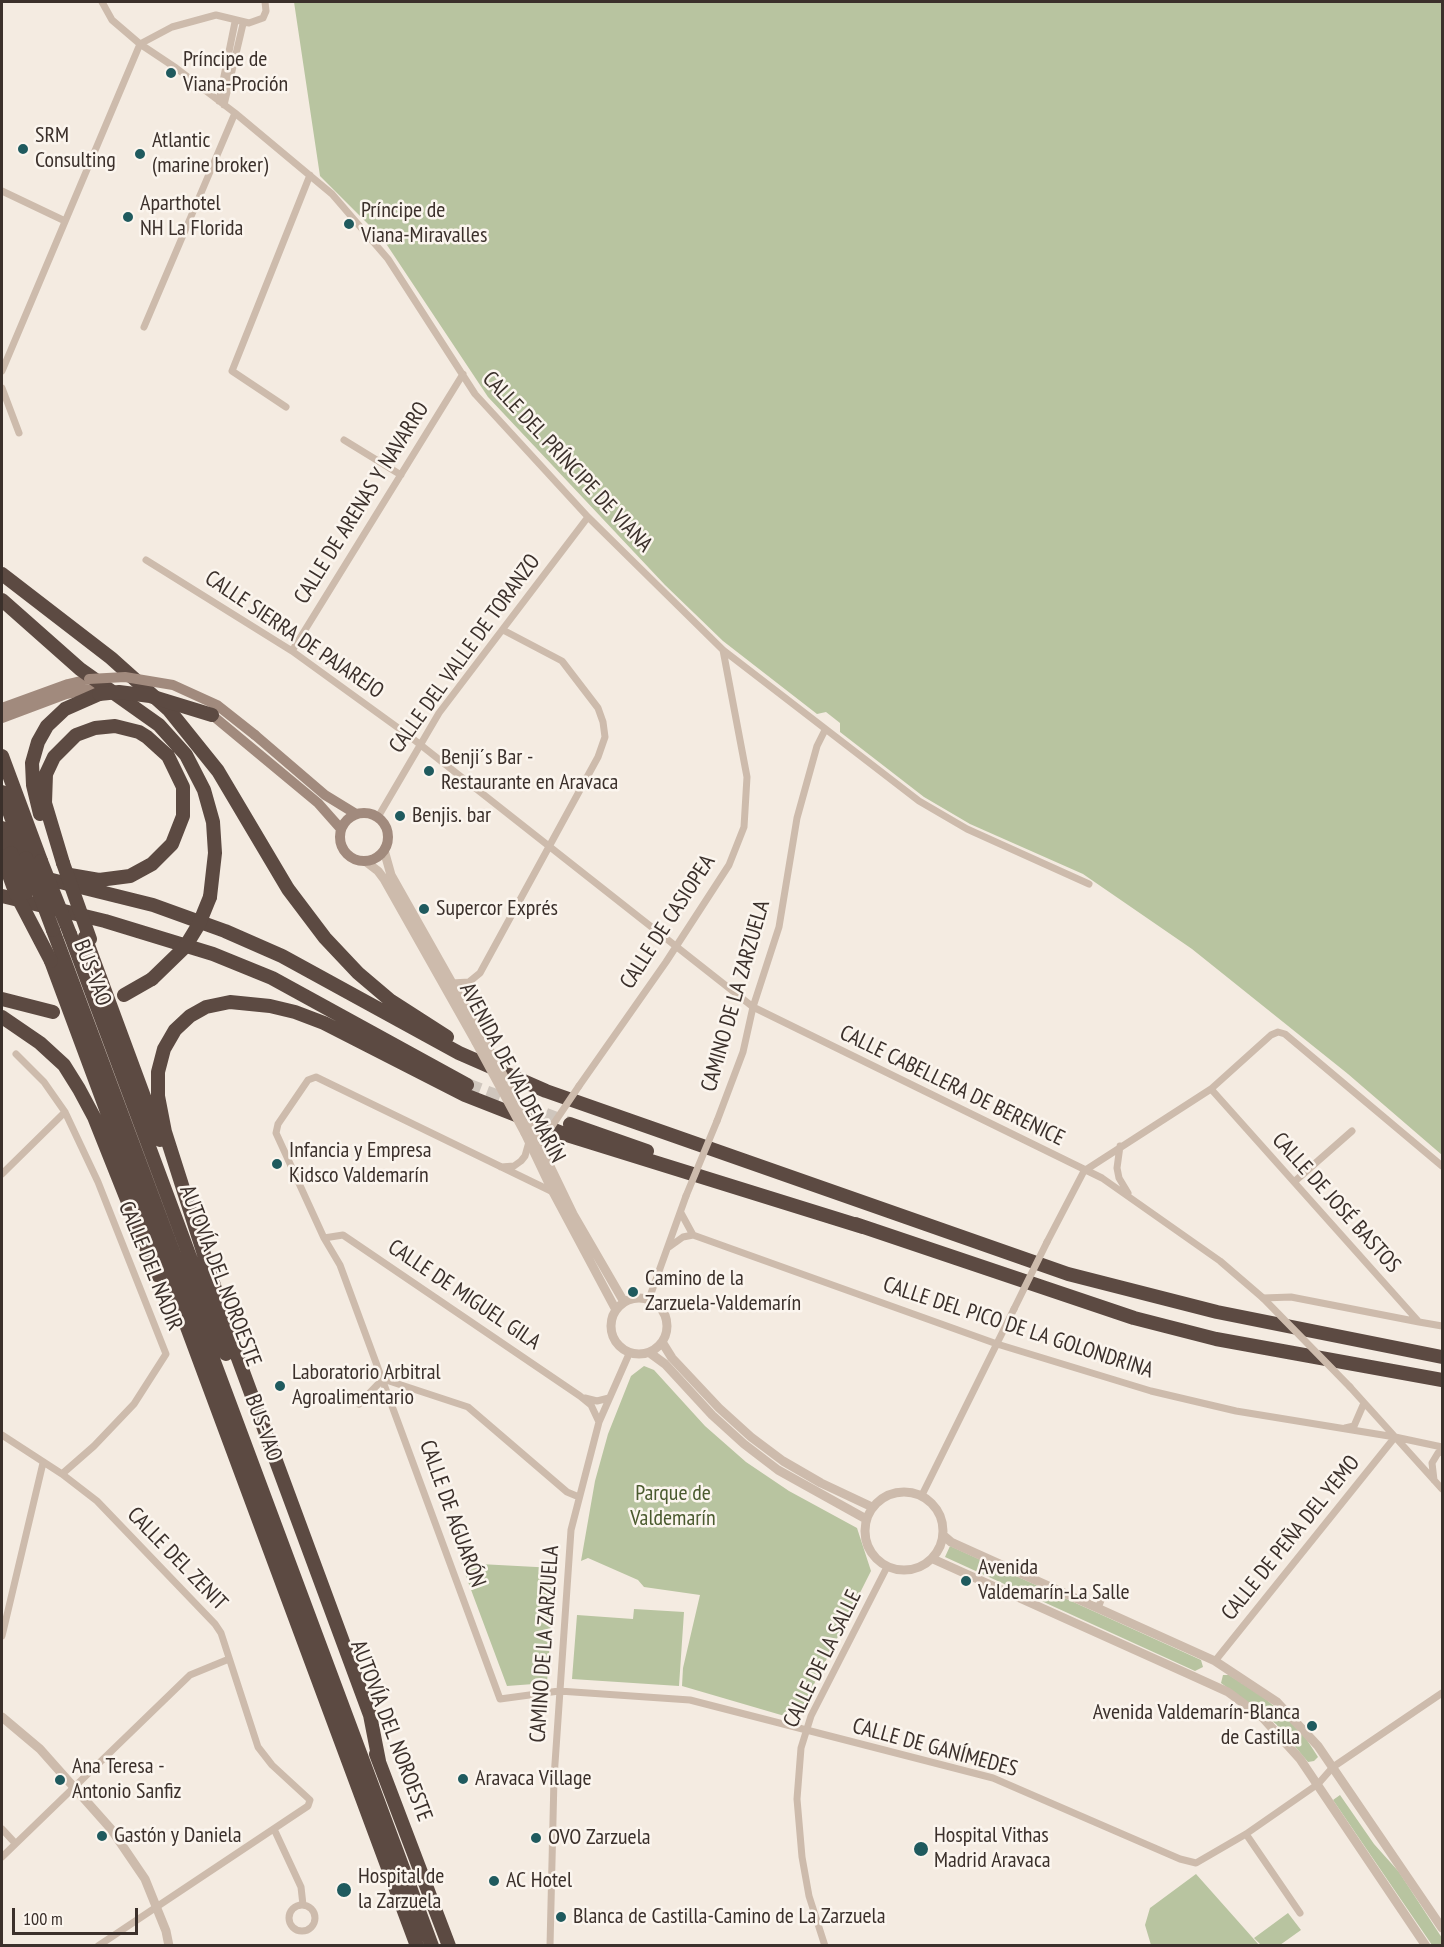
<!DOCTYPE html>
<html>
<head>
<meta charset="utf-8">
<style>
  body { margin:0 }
  #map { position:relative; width:1444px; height:1947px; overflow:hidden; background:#f4ebe1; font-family:"PT Sans Narrow",sans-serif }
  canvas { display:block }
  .frame { position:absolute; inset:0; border:3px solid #3b302b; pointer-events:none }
  .scale { position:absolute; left:12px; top:1908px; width:126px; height:27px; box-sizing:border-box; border:3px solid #3b302b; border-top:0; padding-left:8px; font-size:18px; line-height:21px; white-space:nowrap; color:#3b302b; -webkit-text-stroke:4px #fbf5ee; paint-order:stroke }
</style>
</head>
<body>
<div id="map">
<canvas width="1444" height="1947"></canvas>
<div class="frame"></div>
<div class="scale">100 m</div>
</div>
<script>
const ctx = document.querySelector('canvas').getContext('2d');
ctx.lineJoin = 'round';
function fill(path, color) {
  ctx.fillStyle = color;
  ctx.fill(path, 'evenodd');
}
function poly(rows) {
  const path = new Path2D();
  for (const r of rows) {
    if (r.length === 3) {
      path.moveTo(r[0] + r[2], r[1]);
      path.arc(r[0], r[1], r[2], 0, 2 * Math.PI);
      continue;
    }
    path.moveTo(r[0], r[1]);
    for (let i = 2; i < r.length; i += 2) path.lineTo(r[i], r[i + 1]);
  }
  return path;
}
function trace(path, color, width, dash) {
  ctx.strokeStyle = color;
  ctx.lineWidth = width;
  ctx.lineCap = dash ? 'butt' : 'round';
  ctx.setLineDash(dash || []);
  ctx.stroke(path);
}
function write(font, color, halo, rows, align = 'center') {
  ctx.font = font + ' "PT Sans Narrow",sans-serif';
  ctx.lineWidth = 5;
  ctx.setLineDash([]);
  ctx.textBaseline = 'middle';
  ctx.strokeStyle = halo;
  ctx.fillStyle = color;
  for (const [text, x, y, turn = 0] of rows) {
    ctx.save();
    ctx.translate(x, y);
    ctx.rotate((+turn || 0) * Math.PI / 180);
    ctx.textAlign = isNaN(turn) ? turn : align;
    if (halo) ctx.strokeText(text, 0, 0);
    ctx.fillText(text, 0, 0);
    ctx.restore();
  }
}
const green = poly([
  [294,2,1442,2,1442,1155,1348,1074,1192,949,1083,874,970,824,924,797,840,732,840,723,826,712,817,714,723,641,665,585,488,397,383,239,320,176],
  [644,1366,654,1370,705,1426,746,1462,789,1491,857,1528,871,1571,803,1706,788,1717,682,1686,683,1668,700,1595,644,1587,638,1580,588,1558,581,1561,595,1481,608,1434,631,1376],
  [950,1546,1201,1660,1203,1667,1195,1671,945,1557],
  [461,1563,555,1568,547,1683,507,1686],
  [634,1609,684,1612,679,1686,572,1679,577,1615,633,1619],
  [1223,1675,1229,1675,1263,1697,1285,1715,1305,1737,1318,1757,1314,1761,1308,1762,1276,1724,1221,1683],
  [1340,1795,1374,1844,1399,1872,1442,1938,1442,1945,1432,1945,1333,1800],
  [1196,1874,1252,1937,1259,1945,1151,1945,1145,1925,1150,1908],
  [1288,1913,1301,1930,1280,1945,1261,1945,1254,1938]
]);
const motorwayTunnel = poly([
  [467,1085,570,1124]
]);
const minor = poly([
  [102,2,112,20,140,44,176,68,235,113,332,194,388,259,475,394,588,517,723,650,919,801,967,829,1089,884],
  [219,101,235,22],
  [224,105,243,24],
  [2,191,65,221],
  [144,327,235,113],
  [2,371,140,44,172,27,216,15,249,23,263,18,266,11,265,2],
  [2,388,19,433],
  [286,407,232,371,310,175],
  [344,440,401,475],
  [146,560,292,651,408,735,753,1007,1102,1178,1220,1261,1263,1298,1291,1297,1419,1322],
  [292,651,463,374],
  [378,817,439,713,588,517],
  [452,983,469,982,480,973,598,757,605,737,603,722,598,708,562,661,503,630],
  [16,1054,44,1082,65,1112,98,1182,166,1354,134,1404,94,1446,62,1474],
  [579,1086,666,962,729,865,744,827,747,777,723,650],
  [1211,1089,1419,1322,1442,1326],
  [717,1121,743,1052,753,1007,779,927,797,818,817,746,825,730],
  [1120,1146,1117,1168,1119,1178,1128,1193],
  [501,1167,514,1166,521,1161,525,1156,529,1142],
  [2,1174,65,1112],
  [1294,1182,1352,1131],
  [553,1192,316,1077,308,1080,278,1124,276,1133,324,1238,340,1265,500,1699,559,1691,690,1700,993,1778,1180,1859,1196,1863,1246,1834,1318,1784,1333,1767,1442,1693],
  [693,1235,997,1344,1151,1391,1236,1411,1395,1437,1442,1447],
  [324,1238,343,1235,580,1396,591,1405,599,1422],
  [1047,1242,1084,1171,1211,1089,1271,1035,1278,1032,1285,1034,1442,1166],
  [669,1247,683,1237,693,1235,681,1213],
  [649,1299,686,1196],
  [383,1379,468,1407,567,1492,579,1497],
  [1350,1387,1442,1489],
  [585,1398,597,1401,609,1398],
  [359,1404,383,1379],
  [1345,1428,1354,1426,1364,1403],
  [2,1435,62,1474,97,1501,215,1624,221,1633,258,1747,272,1765,310,1800,308,1806,98,1946],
  [1434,1480,1432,1463,1438,1453,1442,1452],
  [922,1495,1014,1309],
  [1098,1608,1104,1593],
  [2,1636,43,1463],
  [1215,1661,1395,1437],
  [2,1829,15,1843],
  [274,1829,301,1887,303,1905],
  [1246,1834,1300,1913],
  [2,1857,190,1675,229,1659],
  [302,1918,13],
  [550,1946,554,1778,571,1530,599,1422,629,1354],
  [825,1946,809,1896,802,1857,797,1799,801,1748,811,1716,887,1567]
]);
const tertiary = poly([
  [384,850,391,875,487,1045],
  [365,861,378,871,384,879,476,1042],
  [533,1131,573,1214,624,1302],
  [525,1133,553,1192,616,1310],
  [639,1326,28],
  [662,1342,672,1358,719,1408,751,1437,783,1461,821,1483,872,1507],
  [650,1353,665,1364,712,1415,744,1444,778,1470,866,1519],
  [904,1531,39],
  [944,1536,951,1542,1215,1661,1277,1702,1318,1746,1442,1928],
  [933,1559,1195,1677,1228,1692,1263,1718,1300,1759,1426,1946],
  [2,1717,40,1749,111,1829,145,1879,166,1931,169,1946]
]);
const secondary = poly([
  [2,708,68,684,89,679],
  [212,715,318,803,341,829],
  [2,718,66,694,96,688],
  [255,735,325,795,356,814],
  [364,837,24]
]);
const motorway = poly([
  [2,574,111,658,169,710,218,771,288,889,325,938,358,973,391,1001,447,1037],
  [2,600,80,669,159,725,186,755,204,790,213,822,215,853,210,897],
  [2,756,41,861],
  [2,792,26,858],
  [40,814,33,785,32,763,38,742,47,726,65,709,99,694],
  [2,828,11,853],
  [63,863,45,803,46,774,54,757,76,735,95,728,115,726,139,732,147,737,168,756,183,787,183,816,172,844,152,864,130,876,99,880,70,875],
  [40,877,153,905,225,931,282,956,459,1053,546,1091,1068,1274,1217,1312,1442,1357],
  [2,896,105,921,213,954,272,978,467,1085],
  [53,930,432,1946],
  [70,934,226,1354],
  [85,937,160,1140],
  [51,961,417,1946],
  [124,995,152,979],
  [2,999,53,1012],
  [2,1017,40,1043,64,1065,79,1089,94,1117,157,1275],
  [570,1124,647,1151],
  [855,1224,1134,1318,1216,1339,1442,1380],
  [376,1754,449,1946],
  [379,1761,370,1715,232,1342,165,1132,158,1096,158,1072,164,1049,175,1030,190,1016,206,1007,230,1002,270,1006,295,1012,324,1023,465,1095,567,1135,863,1227]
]);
const minorBridge = poly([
  [546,1135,579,1086],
  [686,1196,717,1121],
  [1263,1298,1350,1387],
  [1014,1309,1047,1242]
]);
const tertiaryBridge = poly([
  [476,1042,525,1133],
  [487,1045,533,1131]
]);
const secondaryBridge = poly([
  [89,679,125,677,173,685,217,705,255,735]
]);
const motorwayBridge = poly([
  [99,694,119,692,150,696,212,715],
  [11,853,26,893],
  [2,856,16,894,51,961],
  [26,858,53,930],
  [41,861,70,934],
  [63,863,90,939],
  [152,979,185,947,199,924,210,897]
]);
const markers = [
  [171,73,6,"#1f5a5e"],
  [23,149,6,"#1f5a5e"],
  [140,154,6,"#1f5a5e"],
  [128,217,6,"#1f5a5e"],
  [349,224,6,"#1f5a5e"],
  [429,771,6,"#1f5a5e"],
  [400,816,6,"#1f5a5e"],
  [424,909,6,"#1f5a5e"],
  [277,1164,6,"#1f5a5e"],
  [633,1292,6,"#1f5a5e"],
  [280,1386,6,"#1f5a5e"],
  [966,1581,6,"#1f5a5e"],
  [1312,1726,6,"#1f5a5e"],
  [463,1779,6,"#1f5a5e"],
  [60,1780,6,"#1f5a5e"],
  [102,1836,6,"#1f5a5e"],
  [536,1838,6,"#1f5a5e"],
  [921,1849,8,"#1f5a5e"],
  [494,1881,6,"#1f5a5e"],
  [344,1890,8,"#1f5a5e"],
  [561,1917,6,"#1f5a5e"]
];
const poiNames = [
  ["Príncipe de",183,60],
  ["Viana-Proción",183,85],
  ["SRM",35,136],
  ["Consulting",35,161],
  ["Atlantic",152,141],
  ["(marine broker)",152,166],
  ["Aparthotel",140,204],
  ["NH La Florida",140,229],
  ["Príncipe de",361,211],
  ["Viana-Miravalles",361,236],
  ["Benji´s Bar -",441,758],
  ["Restaurante en Aravaca",441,783],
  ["Benjis. bar",412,816],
  ["Supercor Exprés",436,909],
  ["Infancia y Empresa",289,1151],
  ["Kidsco Valdemarín",289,1176],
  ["Camino de la",645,1279],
  ["Zarzuela-Valdemarín",645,1304],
  ["Laboratorio Arbitral",292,1373],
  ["Agroalimentario",292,1398],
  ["Avenida",978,1568],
  ["Valdemarín-La Salle",978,1593],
  ["Avenida Valdemarín-Blanca",1300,1713,"right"],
  ["de Castilla",1300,1738,"right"],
  ["Ana Teresa -",72,1767],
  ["Antonio Sanfiz",72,1792],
  ["Aravaca Village",475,1779],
  ["Gastón y Daniela",114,1836],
  ["Hospital Vithas",934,1836],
  ["Madrid Aravaca",934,1861],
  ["OVO Zarzuela",548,1838],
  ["Hospital de",358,1877],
  ["la Zarzuela",358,1902],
  ["AC Hotel",506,1881],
  ["Blanca de Castilla-Camino de La Zarzuela",573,1917]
];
const streetNames = [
  ["CALLE DEL PRÍNCIPE DE VIANA",567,462,47],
  ["CALLE DE ARENAS Y NAVARRO",362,503,-58],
  ["CALLE SIERRA DE PAJAREJO",294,635,34],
  ["CALLE DEL VALLE DE TORANZO",465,654,-54],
  ["CALLE DE CASIOPEA",668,922,-57],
  ["BUS-VAO",92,973,69],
  ["CAMINO DE LA ZARZUELA",736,996,-74],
  ["AVENIDA DE VALDEMARÍN",512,1073,62],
  ["CALLE CABELLERA DE BERENICE",952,1086,26],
  ["CALLE DE JOSÉ BASTOS",1336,1203,48],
  ["CALLE DEL NADIR",150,1266,68],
  ["AUTOVÍA DEL NOROESTE",220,1276,69],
  ["CALLE DE MIGUEL GILA",464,1295,34],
  ["CALLE DEL PICO DE LA GOLONDRINA",1018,1328,18],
  ["BUS-VAO",263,1428,70],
  ["CALLE DE AGUARÓN",452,1514,70],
  ["CALLE DE PEÑA DEL YEMO",1291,1538,-51],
  ["CALLE DEL ZENIT",177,1559,46],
  ["CAMINO DE LA ZARZUELA",545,1644,-86],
  ["CALLE DE LA SALLE",823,1659,-64],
  ["AUTOVÍA DEL NOROESTE",391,1731,69],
  ["CALLE DE GANÍMEDES",935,1748,15]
];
const parkNames = [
  ["Parque de",673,1494],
  ["Valdemarín",673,1519]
];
fill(green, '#b8c4a0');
trace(motorwayTunnel, '#cfc6bd', 14, [14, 7]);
trace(minor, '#cdbbac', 7);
trace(tertiary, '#cdbbac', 9);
trace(secondary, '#a18a7d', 10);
trace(motorway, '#5c4a42', 14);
trace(minorBridge, '#cdbbac', 7);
trace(tertiaryBridge, '#cdbbac', 9);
trace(secondaryBridge, '#a18a7d', 10);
trace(motorwayBridge, '#5c4a42', 14);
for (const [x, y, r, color] of markers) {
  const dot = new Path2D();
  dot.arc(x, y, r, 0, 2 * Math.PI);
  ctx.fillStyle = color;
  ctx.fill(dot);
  trace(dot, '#fbf5ee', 2);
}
write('22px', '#3b302b', '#fbf5ee', poiNames, 'left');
write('22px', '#3b302b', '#fbf5ee', streetNames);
write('22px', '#4a5a2e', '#fbf5ee', parkNames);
</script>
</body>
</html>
